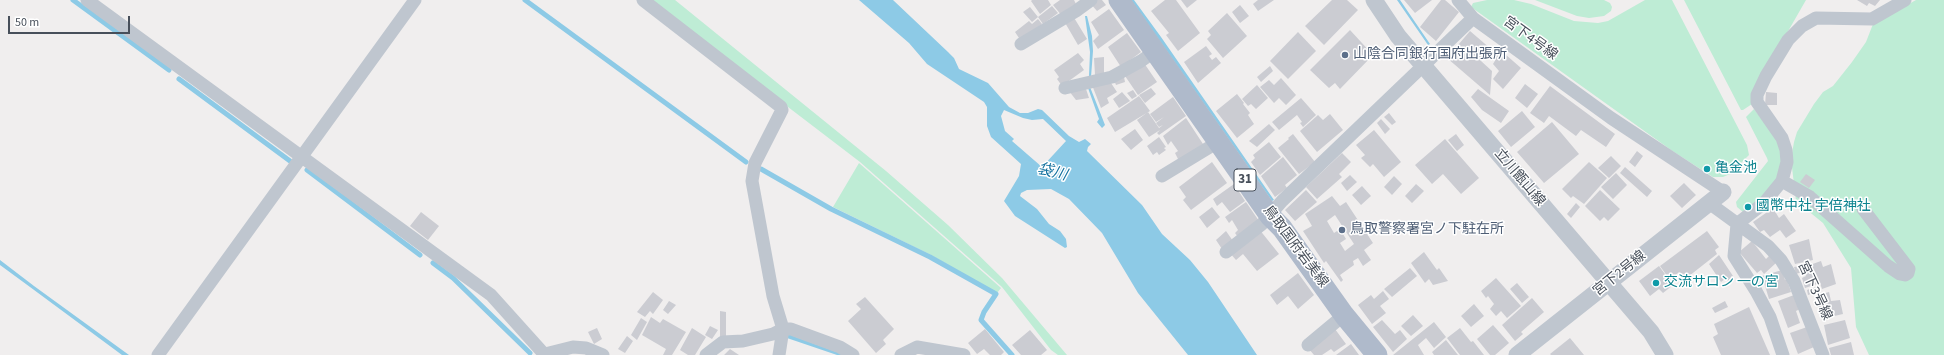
<!DOCTYPE html>
<html>
<head>
<meta charset="utf-8">
<style>
  body { margin:0 }
  #map { position:relative; width:1944px; height:355px; overflow:hidden; background:#f0eeee; font-family:"Source Sans 3",sans-serif }
  canvas { display:block }
  .scale { position:absolute; left:8px; top:16px; width:122px; height:18px; box-sizing:border-box; border:2px solid #474f5a; border-top:0; padding-left:5px; font-size:12px; line-height:14px; white-space:nowrap; color:#474f5a; -webkit-text-stroke:3px #fff; paint-order:stroke }
</style>
</head>
<body>
<div id="map">
<canvas width="1944" height="355"></canvas>
<div class="scale">50 m</div>
</div>
<script>
const ctx = document.querySelector('canvas').getContext('2d');
ctx.lineJoin = 'round';
function fill(path, color) {
  ctx.fillStyle = color;
  ctx.fill(path, 'evenodd');
}
function poly(rows) {
  const path = new Path2D();
  for (const r of rows) {
    path.moveTo(r[0], r[1]);
    for (let i = 2; i < r.length; i += 2) path.lineTo(r[i], r[i + 1]);
  }
  return path;
}
function trace(path, color, width, dash) {
  ctx.strokeStyle = color;
  ctx.lineWidth = width;
  ctx.lineCap = dash ? 'butt' : 'round';
  ctx.setLineDash(dash || []);
  ctx.stroke(path);
}
function write(font, color, halo, rows, align = 'center') {
  ctx.font = font + ' "Source Sans 3","Noto Sans JP",sans-serif';
  ctx.lineWidth = 3;
  ctx.setLineDash([]);
  ctx.textBaseline = 'middle';
  ctx.strokeStyle = halo;
  ctx.fillStyle = color;
  for (const [text, x, y, turn = 0] of rows) {
    ctx.save();
    ctx.translate(x, y);
    ctx.rotate((+turn || 0) * Math.PI / 180);
    ctx.textAlign = isNaN(turn) ? turn : align;
    if (halo) ctx.strokeText(text, 0, 0);
    ctx.fillText(text, 0, 0);
    ctx.restore();
  }
}
const green = poly([
  [648,0,675,0,886,171,948,225,1002,278,1067,355,1058,355,1051,350,1002,287,860,162],
  [1487,0,1514,0,1531,4,1574,21,1598,23,1608,21,1645,0,1672,0,1747,145,1749,155,1730,174,1723,177,1713,177,1708,174,1671,150,1471,7,1473,3],
  [1535,0,1604,0,1610,3,1612,7,1611,11,1604,16,1589,18,1577,16],
  [1684,0,1806,0,1783,40,1752,104,1743,110,1741,110],
  [1916,0,1944,0,1944,355,1869,355,1856,327,1851,268,1823,223,1796,201,1791,159,1794,142,1797,132,1814,104,1823,92,1833,86,1852,62,1866,42,1873,24],
  [1754,109,1779,141,1783,153,1778,179,1765,195,1743,212,1737,207,1736,202,1768,161,1767,158,1746,117],
  [859,163,1001,288,997,293,929,254,833,207]
]);
const water = poly([
  [859,0,893,0,948,52,954,58,959,69,988,83,1009,107,1020,113,1028,113,1038,109,1042,110,1069,136,1079,142,1085,139,1091,144,1088,147,1087,151,1142,205,1162,234,1190,260,1208,282,1257,355,1188,355,1138,293,1102,233,1069,199,1051,189,1027,190,1021,193,1020,196,1037,209,1049,224,1060,231,1066,239,1067,247,1065,248,1015,216,1004,201,1019,176,1021,164,991,137,987,126,987,107,984,102,927,64,909,43],
  [1004,110,1023,118,1032,120,1043,119,1066,141,1042,167,1012,141,1014,139,1005,131,1001,116],
  [1131,0,1134,0,1161,37,1274,200,1272,201],
  [1397,0,1400,0,1430,44,1428,45],
  [1085,16,1087,16,1092,36,1093,51,1091,77,1089,76,1090,52],
  [1090,87,1105,125,1102,128,1097,122,1099,119,1088,88],
  [0,260,34,286,129,355,122,355,30,287,0,265],
  [788,334,845,355,837,355,787,338]
]);
const stream = poly([
  [73,0,169,70],
  [525,0,746,162],
  [179,79,290,161],
  [761,169,831,209,930,257,996,294,984,312,981,320,1012,355],
  [307,170,420,255],
  [433,263,453,278,530,353]
]);
const building = poly([
  [1032,0,1048,0,1051,5,1040,14,1031,1],
  [1060,0,1074,0,1076,4,1062,16,1053,5],
  [1094,0,1102,0,1106,5,1097,11,1090,3],
  [1165,0,1176,0,1200,33,1178,51,1166,35,1169,33,1151,11],
  [1181,0,1197,0,1187,8],
  [1258,0,1274,0,1258,11,1253,4],
  [1332,0,1347,0,1358,10,1324,45,1305,26],
  [1404,0,1432,0,1415,13],
  [1441,0,1445,0,1459,12,1436,41,1420,27],
  [1857,0,1880,0,1875,6,1869,3,1867,6],
  [1240,5,1249,16,1240,23,1232,12],
  [1052,6,1058,13,1043,24,1038,17],
  [1030,7,1038,17,1032,22,1023,12],
  [1109,9,1124,30,1098,49,1093,41,1099,35,1091,22],
  [1227,13,1247,36,1223,58,1207,39,1211,35,1208,31],
  [1073,16,1087,39,1078,45,1064,21],
  [1038,19,1042,24,1021,41,1015,32,1029,21,1032,24],
  [1350,30,1373,55,1340,89,1335,83,1329,88,1310,70],
  [1470,31,1491,49,1481,61,1492,71,1490,95,1447,58],
  [1298,32,1316,51,1288,79,1270,61],
  [1127,33,1141,52,1121,67,1108,47],
  [1206,46,1212,54,1209,56,1212,60,1216,57,1221,63,1198,83,1184,62],
  [1497,47,1521,68,1503,89,1493,79,1499,71,1493,64,1496,59,1490,54],
  [1078,53,1084,60,1080,64,1084,70,1062,86,1057,79,1059,77,1054,70],
  [1104,57,1104,74,1095,75,1094,58],
  [1144,63,1157,82,1138,95,1125,76],
  [1270,66,1273,71,1261,82,1257,77],
  [1124,77,1125,82,1116,85,1114,80],
  [1281,78,1296,95,1286,105,1279,98,1274,103,1260,87,1269,80,1274,85],
  [1109,80,1117,92,1107,98,1109,103,1101,108,1092,85],
  [1525,84,1538,94,1527,108,1515,98],
  [1257,85,1268,98,1256,109,1251,104,1248,106,1242,99],
  [1550,86,1615,134,1606,147,1581,130,1576,136,1549,116,1544,123,1530,113],
  [1151,88,1156,94,1145,103,1139,95],
  [1086,89,1089,98,1076,100,1069,91],
  [1478,89,1509,111,1501,123,1482,110,1471,97],
  [1133,90,1137,96,1132,99,1127,93],
  [1122,92,1130,101,1119,108,1113,99],
  [1766,92,1777,93,1777,105,1765,105],
  [1237,94,1244,103,1243,104,1250,113,1248,115,1254,124,1237,138,1216,111],
  [1139,96,1150,111,1115,132,1107,118],
  [1173,97,1186,116,1159,135,1157,133,1160,130,1149,137,1137,120,1148,112,1159,128,1163,125,1159,127,1156,123,1164,117,1156,122,1150,114],
  [1301,98,1316,115,1303,127,1300,123,1302,122,1297,115,1279,130,1272,122],
  [1522,111,1535,127,1511,147,1498,131],
  [1389,113,1396,122,1392,125,1384,117],
  [1330,114,1343,130,1317,152,1300,131,1318,115,1323,120],
  [1186,118,1203,144,1179,161,1175,153,1178,151,1171,141,1168,145,1163,136],
  [1381,119,1390,129,1385,134,1377,123],
  [1552,122,1579,154,1544,183,1517,152],
  [1269,124,1275,130,1257,147,1249,141],
  [1135,129,1143,140,1131,150,1121,139],
  [1374,130,1401,162,1384,177,1373,164,1370,167,1361,158,1365,155,1356,145],
  [1293,134,1315,162,1299,174,1278,148,1289,139,1288,138],
  [1456,134,1464,145,1457,151,1448,140],
  [1159,137,1166,147,1164,148,1166,150,1159,155,1157,152,1153,155,1147,146],
  [1445,139,1479,178,1461,194,1443,174,1432,184,1415,165],
  [1269,142,1281,157,1260,175,1251,162,1255,158,1253,155],
  [1637,151,1643,156,1635,167,1629,162],
  [1342,153,1351,162,1339,174,1342,177,1317,199,1306,187],
  [1611,156,1621,166,1609,178,1598,168],
  [1283,157,1297,175,1285,185,1287,188,1275,197,1261,176],
  [1212,162,1227,183,1191,210,1183,200,1186,197,1179,187],
  [1589,162,1607,178,1584,204,1573,196,1571,198,1562,189],
  [1625,167,1652,191,1647,197,1620,173],
  [1616,173,1627,185,1613,199,1601,187],
  [1806,174,1815,180,1809,188,1800,182],
  [1350,175,1357,182,1347,191,1341,183],
  [1394,176,1402,184,1392,195,1384,187],
  [1684,183,1696,195,1682,208,1670,196],
  [1234,184,1245,201,1230,212,1222,202,1217,206,1213,199],
  [1416,184,1424,191,1412,203,1405,196],
  [1362,186,1371,196,1361,205,1352,195],
  [1306,190,1317,202,1295,221,1285,210],
  [1600,190,1620,209,1608,221,1604,217,1600,221,1585,206],
  [1332,196,1340,206,1346,202,1373,243,1364,250,1371,260,1363,266,1358,258,1353,261,1354,265,1340,275,1343,280,1341,282,1326,261,1324,263,1303,231,1312,226,1305,214],
  [1335,215,1354,244,1345,251,1340,243,1346,239,1340,229,1334,233,1327,221],
  [1246,202,1259,221,1238,237,1235,233,1238,230,1232,220,1229,223,1225,217],
  [1576,203,1580,207,1571,218,1567,214],
  [1212,207,1220,217,1207,228,1199,217],
  [1773,208,1779,218,1784,214,1796,231,1786,238,1780,230,1770,237,1764,230,1760,232,1753,222],
  [421,212,439,226,428,240,410,226],
  [1259,229,1279,254,1257,271,1243,254,1236,260,1229,252],
  [1226,231,1233,241,1222,249,1216,240],
  [1707,231,1719,247,1715,250,1717,254,1684,280,1679,272,1670,280,1660,266],
  [1809,239,1813,260,1795,264,1789,245],
  [1752,241,1766,259,1770,255,1776,263,1764,274,1761,270,1757,273,1739,252],
  [1424,252,1437,270,1439,268,1448,281,1433,285,1429,279,1425,283,1411,263],
  [1719,255,1733,276,1728,281,1726,278,1721,282,1709,264],
  [1821,261,1823,267,1831,264,1836,284,1822,289,1820,283,1805,288,1802,278,1806,276,1804,267],
  [1659,266,1673,285,1663,293,1659,289,1650,296,1639,281],
  [1800,266,1802,272,1796,274,1794,267],
  [1410,268,1417,276,1392,297,1384,289],
  [1782,270,1785,280,1787,279,1791,292,1769,299,1762,276],
  [1298,273,1314,295,1298,309,1288,296,1277,305,1270,295],
  [1496,278,1521,306,1507,318,1501,311,1496,316,1490,309,1494,304,1488,296,1486,298,1481,291],
  [1517,283,1529,297,1522,303,1510,289],
  [1818,286,1820,291,1808,295,1807,290],
  [1383,291,1389,299,1380,306,1386,313,1372,324,1358,305,1371,295,1374,299],
  [653,292,663,300,653,314,650,311,645,317,637,312],
  [1829,292,1831,301,1840,300,1843,314,1821,319,1815,296],
  [1794,295,1800,309,1796,311,1800,323,1788,328,1778,301],
  [865,297,894,329,883,340,886,344,876,353,848,321,861,309,856,304],
  [1532,298,1544,312,1521,332,1523,334,1515,341,1502,325],
  [669,301,676,305,668,314,663,310],
  [1725,301,1728,307,1715,313,1712,308],
  [1474,304,1484,316,1471,327,1461,316],
  [1749,307,1770,355,1721,355,1713,337,1718,334,1714,324],
  [720,311,726,312,726,338,720,337],
  [1413,315,1423,326,1411,336,1401,326],
  [651,317,660,323,663,319,686,332,672,355,663,355,666,349,642,335],
  [641,318,647,322,637,340,631,335],
  [1382,320,1395,334,1400,330,1407,339,1393,352,1373,327],
  [1845,320,1850,338,1828,345,1824,325],
  [1434,322,1446,337,1434,348,1426,338,1418,345,1424,355,1393,355],
  [1493,325,1509,343,1495,355,1490,355,1477,339],
  [710,326,718,330,712,339,705,335],
  [1807,327,1814,347,1798,354,1790,333],
  [597,328,602,339,594,344,588,332],
  [692,328,706,337,695,355,688,355,680,350],
  [1460,328,1471,342,1473,341,1484,355,1460,355,1447,338],
  [985,329,1004,352,1001,355,990,355,984,349,977,354,968,343],
  [1335,329,1346,344,1334,352,1331,349,1322,355,1314,355,1309,349],
  [1030,330,1047,350,1041,355,1021,355,1012,345],
  [627,336,633,341,625,353,618,349],
  [1570,338,1584,355,1551,355,1550,354],
  [1446,340,1458,355,1434,355,1432,352],
  [1851,342,1854,355,1831,355,1829,348],
  [1351,344,1359,355,1336,355],
  [730,349,739,355,724,355]
]);
const minor = poly([
  [87,0,491,295,545,355],
  [643,0,781,107,782,110,755,163,752,181,773,296,783,329,779,355],
  [1458,0,1473,18],
  [1021,44,1076,11,1091,0],
  [1065,88,1112,77,1141,61,1155,51],
  [1162,176,1218,142],
  [1782,181,1810,197,1888,266,1900,274,1905,275,1908,273,1909,269,1863,209],
  [1709,203,1768,246,1781,260,1794,281,1823,355],
  [1226,252,1262,224,1282,201,1473,18,1611,118,1723,192],
  [1308,345,1344,315],
  [545,354,573,347,586,348,603,355],
  [158,355,415,0],
  [706,355,723,342,743,341,773,334,783,329,791,329,840,347,853,355],
  [901,355,917,347,964,355],
  [1783,355,1770,317,1756,291,1734,256,1737,224,1764,203,1782,181,1787,162,1786,150,1782,138,1757,102,1757,95,1766,76,1788,40,1802,26,1816,18,1872,19,1905,0]
]);
const tertiary = poly([
  [1374,0,1398,36,1651,332,1665,355],
  [1517,355,1723,192]
]);
const primary = poly([
  [1119,0,1270,216,1282,228,1344,315,1377,355]
]);
const markers = [
  [1345,55,4,"#5c6f8a"],
  [1707,169,4,"#0f9aa8"],
  [1748,207,4,"#0f9aa8"],
  [1342,230,4,"#5c6f8a"],
  [1656,283,4,"#0f9aa8"]
];
const shields = [
  [1245,180,22]
];
const shieldNames = [
  ["31",1245,180]
];
const streetNames = [
  ["宮下4号線",1530,39,36],
  ["立川甑山線",1519,178,50],
  ["鳥取国府岩美線",1295,247,53],
  ["宮下2号線",1620,274,-39],
  ["宮下3号線",1814,291,65]
];
const serviceNames = [
  ["山陰合同銀行国府出張所",1353,55],
  ["鳥取警察署宮ノ下駐在所",1350,230]
];
const cultureNames = [
  ["亀金池",1715,169],
  ["國幣中社 宇倍神社",1756,207],
  ["交流サロン 一の宮",1664,283]
];
const waterNames = [
  ["袋川",1052,173,14]
];
fill(green, '#beecd5');
fill(water, '#8dcae6');
trace(stream, '#8dcae6', 5);
fill(building, '#cbccd2');
trace(minor, '#bfc6cf', 13);
trace(tertiary, '#bfc6cf', 17);
trace(primary, '#afbacb', 21);
for (const [x, y, r, color] of markers) {
  const dot = new Path2D();
  dot.arc(x, y, r, 0, 2 * Math.PI);
  ctx.fillStyle = color;
  ctx.fill(dot);
  trace(dot, '#fff', 1.5);
}
for (const [x, y, w] of shields) {
  const box = new Path2D();
  box.roundRect(x - w / 2, y - 11, w, 22, 3);
  ctx.fillStyle = '#fff';
  ctx.fill(box);
  trace(box, '#474f5a', 1);
}
write('bold 13px', '#474f5a', null, shieldNames);
write('14px', '#474f5a', '#fff', streetNames);
write('14px', '#4e5e75', '#fff', serviceNames, 'left');
write('14px', '#0d838f', '#fff', cultureNames, 'left');
write('italic 15px', '#14729f', '#fff', waterNames);
</script>
</body>
</html>
